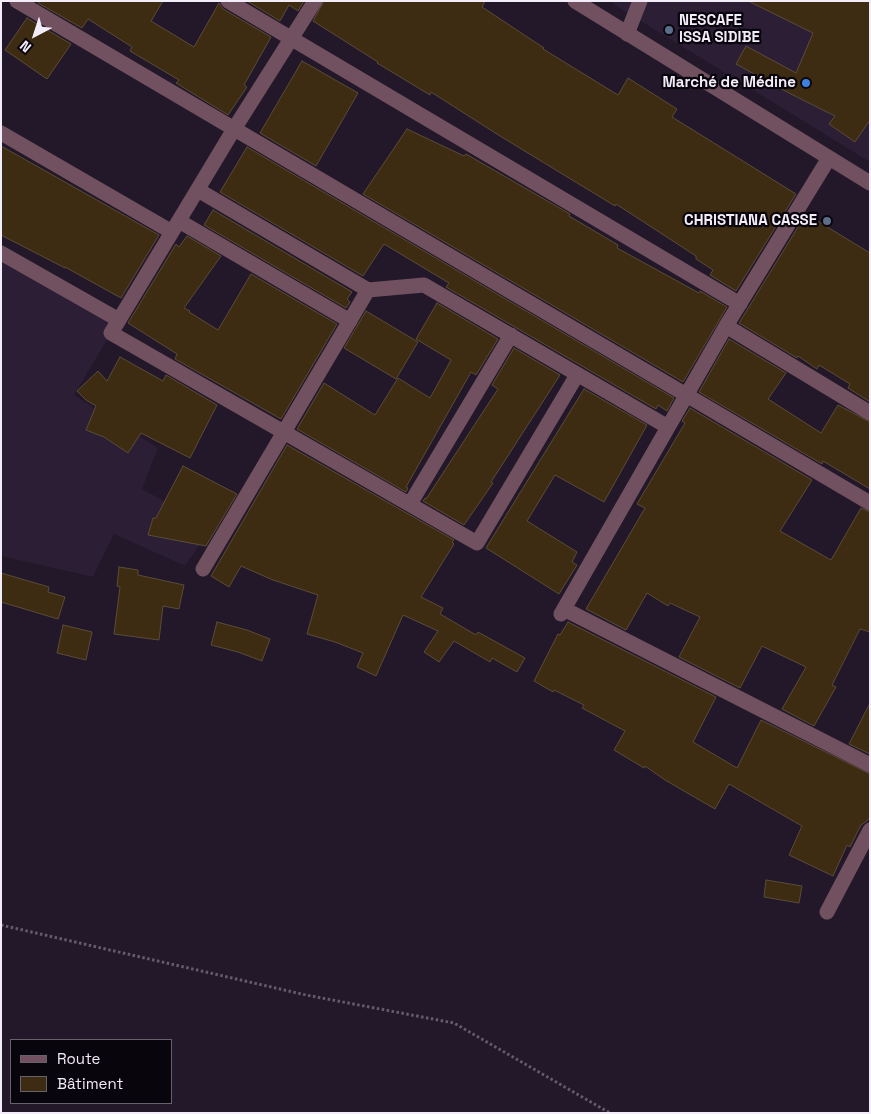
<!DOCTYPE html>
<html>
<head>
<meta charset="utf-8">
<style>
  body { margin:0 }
  #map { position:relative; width:871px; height:1114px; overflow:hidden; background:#221829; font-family:"Space Grotesk",sans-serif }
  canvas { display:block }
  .frame { position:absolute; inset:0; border:2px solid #f3ecf9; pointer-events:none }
  .legend { position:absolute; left:10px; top:1039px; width:162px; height:65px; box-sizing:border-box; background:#09050c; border:1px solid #67616b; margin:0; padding:6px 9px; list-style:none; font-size:15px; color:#f3ecf9 }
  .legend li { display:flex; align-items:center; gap:10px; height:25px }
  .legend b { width:25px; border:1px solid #67616b }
  .north { position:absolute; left:10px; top:10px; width:50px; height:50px; -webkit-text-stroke:4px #09050c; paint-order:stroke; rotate:220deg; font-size:14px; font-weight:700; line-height:20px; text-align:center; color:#f3ecf9 }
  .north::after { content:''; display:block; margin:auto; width:18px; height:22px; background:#f3ecf9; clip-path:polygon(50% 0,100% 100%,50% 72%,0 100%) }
</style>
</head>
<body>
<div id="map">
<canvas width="871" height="1114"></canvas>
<div class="frame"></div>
<ul class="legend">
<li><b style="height:6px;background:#71505f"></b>Route</li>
<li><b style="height:14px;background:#3e2c12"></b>Bâtiment</li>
</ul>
<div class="north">N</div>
</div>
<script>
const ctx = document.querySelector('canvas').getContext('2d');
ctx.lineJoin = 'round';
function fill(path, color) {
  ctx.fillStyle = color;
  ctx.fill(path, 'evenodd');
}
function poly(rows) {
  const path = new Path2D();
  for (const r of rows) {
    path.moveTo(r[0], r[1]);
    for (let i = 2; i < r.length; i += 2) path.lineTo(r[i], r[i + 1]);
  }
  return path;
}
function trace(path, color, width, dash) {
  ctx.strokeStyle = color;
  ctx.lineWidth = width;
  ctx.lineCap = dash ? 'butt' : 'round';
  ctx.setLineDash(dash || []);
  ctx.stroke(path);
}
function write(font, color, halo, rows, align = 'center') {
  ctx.font = font + ' "Space Grotesk",sans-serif';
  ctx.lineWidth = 4.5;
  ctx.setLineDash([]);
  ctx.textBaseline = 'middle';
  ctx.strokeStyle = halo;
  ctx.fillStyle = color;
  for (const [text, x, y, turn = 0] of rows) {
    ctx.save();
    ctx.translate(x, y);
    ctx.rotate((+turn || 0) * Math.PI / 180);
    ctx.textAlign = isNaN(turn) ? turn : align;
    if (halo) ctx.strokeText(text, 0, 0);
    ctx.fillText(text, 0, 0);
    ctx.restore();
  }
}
const built = poly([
  [614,1,870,1,870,162,613,4],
  [1,253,119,320,74,395,158,448,142,489,212,527,185,566,114,534,93,577,1,556]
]);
const building = poly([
  [39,1,163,1,151,21,194,47,219,3,223,9,271,37,244,85,247,87,228,115,176,83,179,80,130,51,132,47,88,19,82,28,38,3,39,1],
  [247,1,304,1,298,11,289,5,280,21,247,1],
  [324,1,485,1,482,7,544,48,543,49,618,95,628,78,677,109,672,117,796,194,736,291,710,275,713,270,696,259,696,256,616,204,615,206,500,136,431,92,430,95,377,63,378,62,313,21,324,1],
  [748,1,870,1,870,120,855,142,829,124,835,116,789,93,736,64,746,46,796,73,813,33,748,1],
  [27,18,71,44,47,79,5,50,27,18],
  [302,61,358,93,316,166,260,133,302,61],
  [407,129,464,156,466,154,570,214,569,216,618,245,617,248,699,293,700,291,727,307,683,382,363,194,407,129],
  [1,146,159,235,121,298,65,267,65,268,1,235,1,146],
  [247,147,674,398,667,411,658,405,656,409,446,287,449,283,384,244,363,276,220,192,247,147],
  [213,210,352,292,347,299,350,302,346,308,204,225,213,210],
  [806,214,870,253,870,402,848,388,850,384,819,365,817,369,798,356,797,358,739,323,806,214],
  [187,236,221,256,184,308,190,311,189,312,218,330,251,274,337,324,281,419,175,359,177,354,128,323,176,244,179,247,187,236],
  [437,303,498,339,476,375,471,372,406,487,408,488,406,492,297,429,324,383,375,415,398,378,430,398,451,360,416,339,437,303],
  [366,311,418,342,396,379,344,348,366,311],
  [729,339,786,373,768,399,821,433,838,405,870,422,870,489,823,461,822,464,699,392,729,339],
  [514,348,560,375,491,482,493,483,464,525,423,501,425,498,426,499,498,389,492,385,514,348],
  [120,357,163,381,166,375,217,405,190,458,141,433,128,453,104,437,86,430,96,406,86,400,77,391,98,371,107,381,120,357],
  [584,389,647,425,604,502,555,475,527,521,577,552,572,562,577,565,559,594,486,548,584,389],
  [690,408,812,480,780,531,831,560,861,508,870,512,870,632,860,629,832,685,836,687,814,726,782,709,806,667,762,646,740,688,679,657,700,617,670,603,668,606,647,593,626,630,586,609,645,508,637,504,685,423,682,421,690,408],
  [287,445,454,540,452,542,454,544,421,597,443,608,440,614,476,635,478,632,525,658,517,672,492,658,490,662,454,641,439,662,424,652,438,631,403,615,376,676,357,667,363,653,335,642,307,634,318,595,273,580,241,566,229,587,211,576,287,445],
  [183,466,237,494,206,546,148,535,153,518,156,518,183,466],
  [119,567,138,570,138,575,184,585,179,609,163,606,159,640,114,634,120,587,117,586,119,567],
  [1,573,49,587,48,592,65,597,58,619,1,602,1,573],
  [217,622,247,630,270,639,262,661,238,652,211,645,217,622],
  [568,622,716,697,693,742,737,768,761,720,870,774,870,817,867,821,861,825,850,847,847,845,833,876,789,855,802,826,729,784,715,809,665,780,645,766,644,768,614,750,625,731,582,708,584,705,554,690,553,692,534,681,558,634,560,635,568,622],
  [63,625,92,632,86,660,57,653,63,625],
  [870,703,870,754,849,744,870,703],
  [766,880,802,886,799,903,764,897,766,880]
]);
const path = poly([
  [1,925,306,995,454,1023,610,1113]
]);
const minor = poly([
  [17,1,870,503],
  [228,1,740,304],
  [575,1,870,183],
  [627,34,640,1],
  [1,133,172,232],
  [198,190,368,290,424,285,668,427],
  [179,221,350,321],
  [1,253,119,320,111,333,477,543,577,375],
  [119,320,234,129,315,1],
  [726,326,870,413],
  [410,504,511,335],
  [203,569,368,290],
  [564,609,870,765],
  [561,614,726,326,829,158],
  [827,912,870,830]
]);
const markers = [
  [669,30,5,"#5c6f8a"],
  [806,83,5,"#3f7fe0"],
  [827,221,5,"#5c6f8a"]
];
const poiNames = [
  ["NESCAFE",679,21,"left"],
  ["ISSA SIDIBE",679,38,"left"],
  ["Marché de Médine",796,83],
  ["CHRISTIANA CASSE",817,221]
];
fill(built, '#2b1e35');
fill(building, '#3e2c12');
trace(building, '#5a4c38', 1);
trace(path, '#645b6b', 3, [2.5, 2.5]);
trace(minor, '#71505f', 15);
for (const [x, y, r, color] of markers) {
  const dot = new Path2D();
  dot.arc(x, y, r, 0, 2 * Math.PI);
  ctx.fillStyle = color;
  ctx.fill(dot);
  trace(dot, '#09050c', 2);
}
write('bold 15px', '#f3ecf9', '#09050c', poiNames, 'right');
</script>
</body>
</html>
